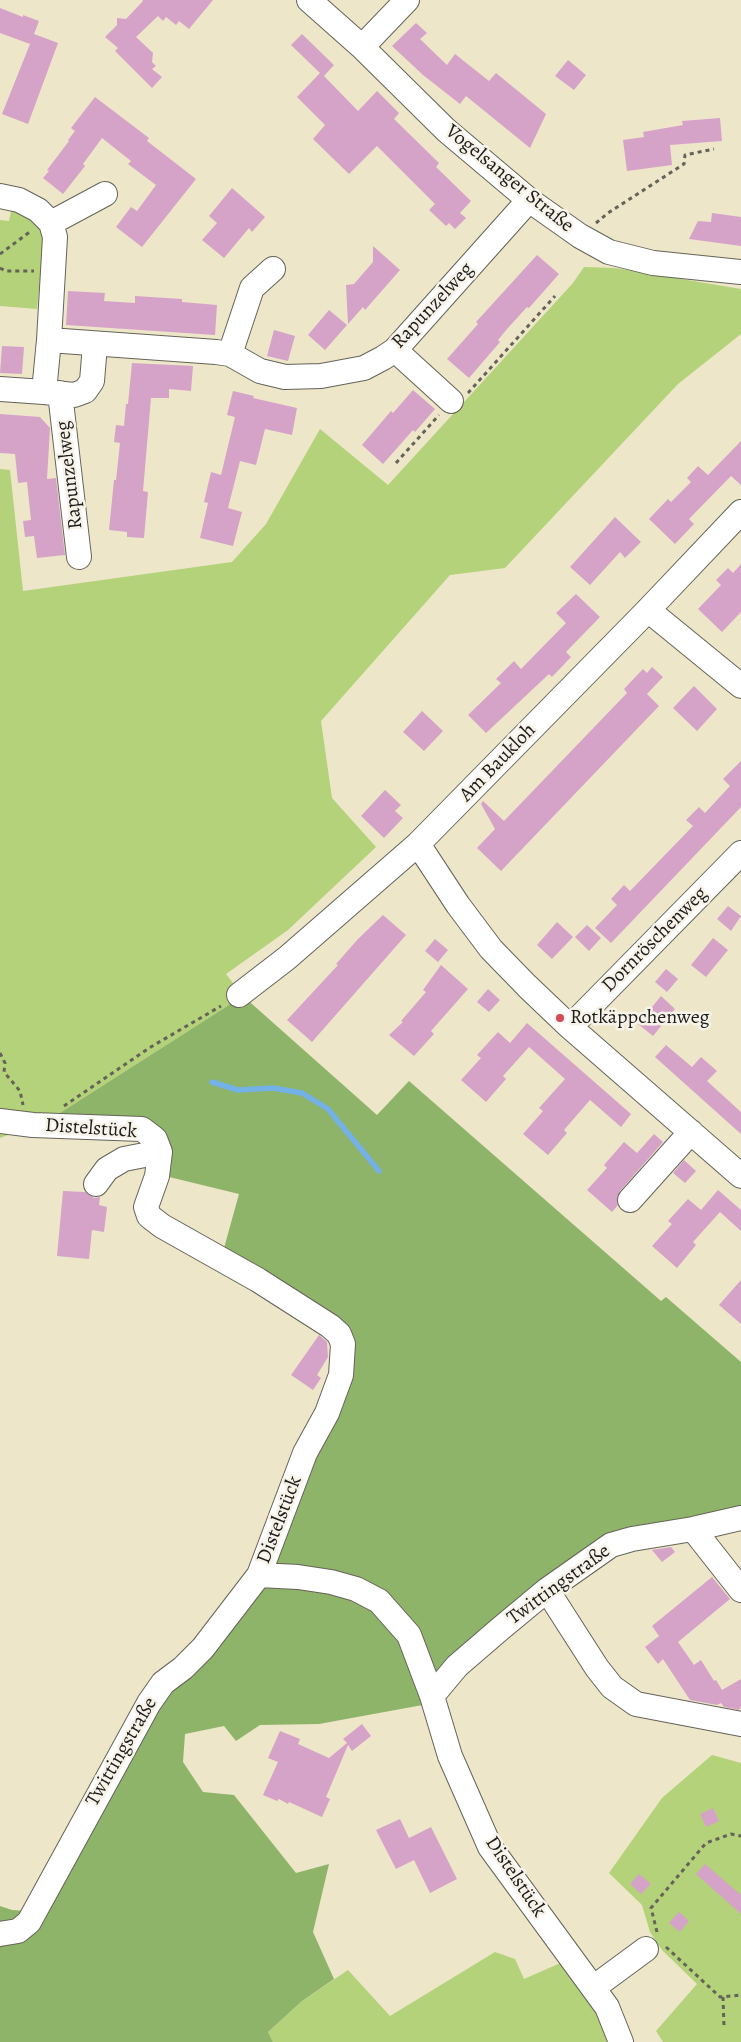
<!DOCTYPE html>
<html>
<head>
<meta charset="utf-8">
<style>
  body { margin:0 }
  canvas { display:block; background:#ede6c9 }
</style>
</head>
<body>
<canvas width="741" height="2042"></canvas>
<script>
const ctx = document.querySelector('canvas').getContext('2d');
ctx.lineJoin = 'round';
function fill(path, color) {
  ctx.fillStyle = color;
  ctx.fill(path, 'evenodd');
}
function poly(rows) {
  const path = new Path2D();
  for (const r of rows) {
    path.moveTo(r[0], r[1]);
    for (let i = 2; i < r.length; i += 2) path.lineTo(r[i], r[i + 1]);
  }
  return path;
}
function trace(path, color, width, dash) {
  ctx.strokeStyle = color;
  ctx.lineWidth = width;
  ctx.lineCap = dash ? 'butt' : 'round';
  ctx.setLineDash(dash || []);
  ctx.stroke(path);
}
function write(font, color, halo, rows, align = 'center') {
  ctx.font = font + ' Alegreya,serif';
  ctx.lineWidth = 5;
  ctx.setLineDash([]);
  ctx.textBaseline = 'middle';
  ctx.strokeStyle = halo;
  ctx.fillStyle = color;
  for (const [text, x, y, turn = 0] of rows) {
    ctx.save();
    ctx.translate(x, y);
    ctx.rotate((+turn || 0) * Math.PI / 180);
    ctx.textAlign = isNaN(turn) ? turn : align;
    if (halo) ctx.strokeText(text, 0, 0);
    ctx.fillText(text, 0, 0);
    ctx.restore();
  }
}
const green = poly([
  [12,207,22,209,44,230,43,279,40,279,37,309,0,306,0,220,9,221],
  [584,267,615,268,741,289,741,334,678,384,505,568,450,575,321,721,332,798,376,847,288,930,226,974,243,996,52,1118,0,1138,0,469,10,470,23,591,232,562,266,524,320,429,388,485,573,283],
  [712,1755,741,1763,741,2042,663,2042,656,2031,697,1984,662,1950,650,1932,642,1905,609,1873,662,1798],
  [495,1952,515,1959,524,1979,565,1961,614,2042,273,2042,268,2032,302,2001,348,1970,390,2016]
]);
const forest = poly([
  [243,996,377,1115,409,1081,661,1301,666,1297,741,1362,741,1512,637,1534,435,1684,379,1601,259,1575,343,1344,221,1259,239,1194,161,1175,164,1147,52,1118],
  [261,1584,320,1591,378,1607,403,1650,428,1704,319,1724,260,1725,236,1741,224,1726,185,1734,183,1762,203,1792,234,1795,296,1873,329,1864,313,1932,334,1979,302,2001,268,2032,273,2042,0,2042,0,1906,12,1910,46,1912,145,1722]
]);
const stream = poly([
  [212,1082,238,1090,273,1088,302,1093,328,1109,379,1171]
]);
const building = poly([
  [142,0,213,0,189,29,179,21,176,25,166,17,163,21,158,16,136,37,153,53,152,62,156,66,152,69,162,77,152,88,115,51,118,48,105,37,117,25,117,18,126,19,143,1],
  [0,8,23,17,23,15,39,21,34,34,58,43,28,124,2,114,30,44,0,33],
  [416,23,427,33,420,39,447,65,455,54,489,81,496,73,546,114,530,148,466,96,460,104,423,75,392,46],
  [302,34,334,65,324,76,358,111,377,91,399,113,394,119,439,163,436,167,471,201,460,213,466,218,455,229,449,223,446,226,429,210,435,204,377,146,349,174,313,139,325,125,297,97,320,73,291,45],
  [568,60,586,75,574,90,555,76],
  [95,97,149,138,147,141,196,179,142,247,116,227,131,207,137,211,156,185,128,164,131,161,102,138,83,164,85,166,63,194,43,178,49,171,47,170,69,141,68,140,75,131,71,128],
  [720,118,722,141,670,145,672,165,627,171,623,140,644,137,643,132,683,125,682,121],
  [232,188,265,217,252,232,249,228,224,258,202,240,217,223,209,216],
  [712,213,741,217,741,246,689,239,698,221,711,222],
  [373,246,400,270,365,310,363,307,348,324,346,285,354,284,373,262],
  [537,255,559,274,529,308,527,307,507,329,498,340,500,342,469,378,447,359,478,324,476,322],
  [68,291,105,293,104,301,135,303,135,296,182,299,182,302,217,305,215,335,66,325],
  [329,310,347,325,325,350,308,335],
  [274,330,295,336,288,361,267,356],
  [2,346,24,347,22,374,0,373],
  [132,363,193,366,191,391,169,389,169,398,151,398,143,491,148,492,144,538,127,537,127,532,109,530,114,480,116,480,120,443,114,442,116,425,124,426,126,404,128,404],
  [413,390,435,409,415,432,413,430,383,464,362,445,391,411,393,413],
  [233,391,254,396,253,398,297,408,292,435,265,429,256,465,240,461,228,508,242,512,233,546,200,538,208,503,204,502,211,472,221,475,235,417,227,415],
  [0,414,40,417,50,428,47,479,56,478,65,555,37,558,34,536,25,537,23,521,31,520,27,482,18,483,15,454,0,453],
  [741,441,741,485,731,476,689,519,694,524,675,544,649,519,668,499,671,502,691,482,687,478,698,466,708,475],
  [615,517,641,542,625,558,620,552,590,585,570,567],
  [741,564,741,612,722,632,698,609,721,585,716,580,728,568,733,573],
  [576,594,600,617,566,652,571,657,552,677,549,674,486,733,468,715,501,683,496,679,514,661,521,669,566,623,556,613],
  [652,667,663,677,647,694,659,706,501,871,477,848,495,829,481,804,483,801,504,821,627,693,624,689,643,669,647,673],
  [694,686,717,709,697,731,673,708],
  [422,711,443,731,424,751,403,732],
  [741,761,741,807,611,943,595,928,617,905,611,899,624,885,630,891,693,826,686,820,699,807,705,813,730,786,723,779],
  [385,790,401,805,395,811,403,818,384,838,361,816],
  [728,906,741,916,731,931,717,919],
  [383,915,406,935,312,1042,287,1020,338,965,336,964,358,939],
  [557,922,573,937,552,959,537,945],
  [587,925,601,938,589,951,575,937],
  [713,938,728,950,706,977,691,965],
  [435,939,448,950,438,962,425,951],
  [441,965,468,989,431,1031,434,1034,414,1056,389,1035,403,1022,401,1021,426,992,423,990],
  [666,969,678,979,667,992,655,982],
  [488,989,500,1000,489,1012,477,1002],
  [661,996,675,1009,653,1036,638,1024],
  [527,1023,631,1114,621,1127,590,1100,564,1130,567,1133,548,1155,523,1134,543,1111,539,1108,565,1079,529,1047,503,1076,506,1079,486,1102,461,1080,481,1058,477,1055,498,1032,510,1043],
  [666,1045,692,1067,701,1057,717,1071,707,1081,741,1112,741,1134,655,1057],
  [654,1134,663,1142,620,1191,617,1198,618,1205,612,1212,587,1190,607,1168,604,1165,624,1142,637,1153],
  [684,1160,696,1171,685,1183,673,1173],
  [718,1190,741,1210,741,1231,720,1212,693,1242,696,1245,677,1268,652,1246,672,1224,668,1221,688,1199,701,1210],
  [63,1191,85,1192,94,1198,100,1197,99,1205,107,1207,104,1232,92,1230,89,1259,57,1256],
  [741,1280,741,1324,719,1305],
  [319,1335,327,1342,328,1357,317,1375,321,1378,313,1390,291,1375],
  [671,1547,675,1552,662,1562,652,1550],
  [712,1577,730,1599,678,1642,694,1665,701,1660,714,1681,716,1680,722,1690,741,1679,741,1707,739,1710,724,1707,721,1703,717,1705,690,1700,663,1659,658,1664,645,1647,659,1636,652,1626],
  [362,1724,371,1736,352,1751,348,1745,326,1797,330,1799,322,1817,289,1802,288,1804,279,1799,277,1801,263,1795,278,1762,268,1758,280,1731,300,1739,298,1744,329,1758,347,1743,343,1739],
  [713,1808,719,1821,706,1827,700,1814],
  [400,1819,409,1838,431,1827,457,1879,430,1893,414,1860,396,1869,376,1830],
  [705,1864,741,1895,741,1914,696,1874],
  [639,1874,651,1884,641,1894,630,1884],
  [679,1912,689,1921,680,1932,669,1923]
]);
const path = poly([
  [596,223,608,213,684,164,685,155,714,149],
  [0,254,31,231],
  [0,268,6,271,34,271],
  [468,393,555,296],
  [396,463,439,415],
  [0,1053,5,1063,4,1072,20,1091,23,1105],
  [64,1106,149,1048,221,1006],
  [657,1932,651,1908,706,1843,731,1834,741,1836],
  [666,1947,720,1997,741,1995],
  [723,1997,724,2027]
]);
const minor = poly([
  [309,0,362,47,446,130,529,200,580,236,609,252,653,263,741,272],
  [362,47,407,0],
  [0,196,19,200,38,210,51,223,55,237,49,340],
  [51,223,105,194],
  [95,345,92,381,85,391,74,395,44,392,49,340,216,352,230,354,260,371,285,377,321,376,364,368,383,358,395,350,529,200],
  [395,350,451,401],
  [230,354,252,288,273,269],
  [0,389,44,392],
  [60,393,79,557],
  [648,610,741,686],
  [418,844,458,905,491,949,527,986,570,1027,741,1176],
  [239,995,287,958,418,844,648,610,741,512],
  [570,1027,741,853],
  [0,1121,33,1125,142,1129,155,1139,160,1152,157,1176,146,1207,149,1216,162,1226,258,1280,330,1326,339,1334,343,1344,341,1375,327,1413,305,1453,259,1575,298,1577,331,1582,356,1589,379,1601,409,1635,432,1696,450,1756,490,1847,607,2007,621,2042],
  [96,1184,107,1169,124,1159,160,1152],
  [630,1200,691,1132],
  [693,1529,741,1590],
  [547,1590,597,1668,612,1687,636,1704,741,1724],
  [432,1696,457,1666,500,1629,547,1590,611,1545,632,1539,693,1529,741,1518],
  [0,1934,18,1931,29,1922,149,1703,163,1683,183,1668,203,1648,259,1575],
  [593,1988,646,1949]
]);
const markers = [
  [560,1018,5,"#d1495b"]
];
const streetNames = [
  ["Vogelsanger Straße",509,179,39],
  ["Rapunzelweg",433,306,-47],
  ["Rapunzelweg",70,475,-97],
  ["Am Baukloh",498,763,-46],
  ["Dornröschenweg",655,940,-45],
  ["Distelstück",91,1129,4],
  ["Distelstück",280,1520,-69],
  ["Twittingstraße",559,1585,-36],
  ["Twittingstraße",122,1752,-60],
  ["Distelstück",515,1877,56]
];
const poiNames = [
  ["Rotkäppchenweg",570,1018]
];
fill(green, '#b3d279');
fill(forest, '#8eb469');
trace(stream, '#74b1e6', 5.5);
fill(building, '#d6a3c8');
trace(minor, '#656359', 26);
trace(path, '#656359', 3, [4, 4]);
trace(minor, '#fff', 24);
for (const [x, y, r, color] of markers) {
  const dot = new Path2D();
  dot.arc(x, y, r, 0, 2 * Math.PI);
  ctx.fillStyle = color;
  ctx.fill(dot);
  trace(dot, '#f7f3e8', 2);
}
write('20px', '#1c1c1c', '#f7f3e8', streetNames);
write('20px', '#1c1c1c', '#f7f3e8', poiNames, 'left');
</script>
</body>
</html>
